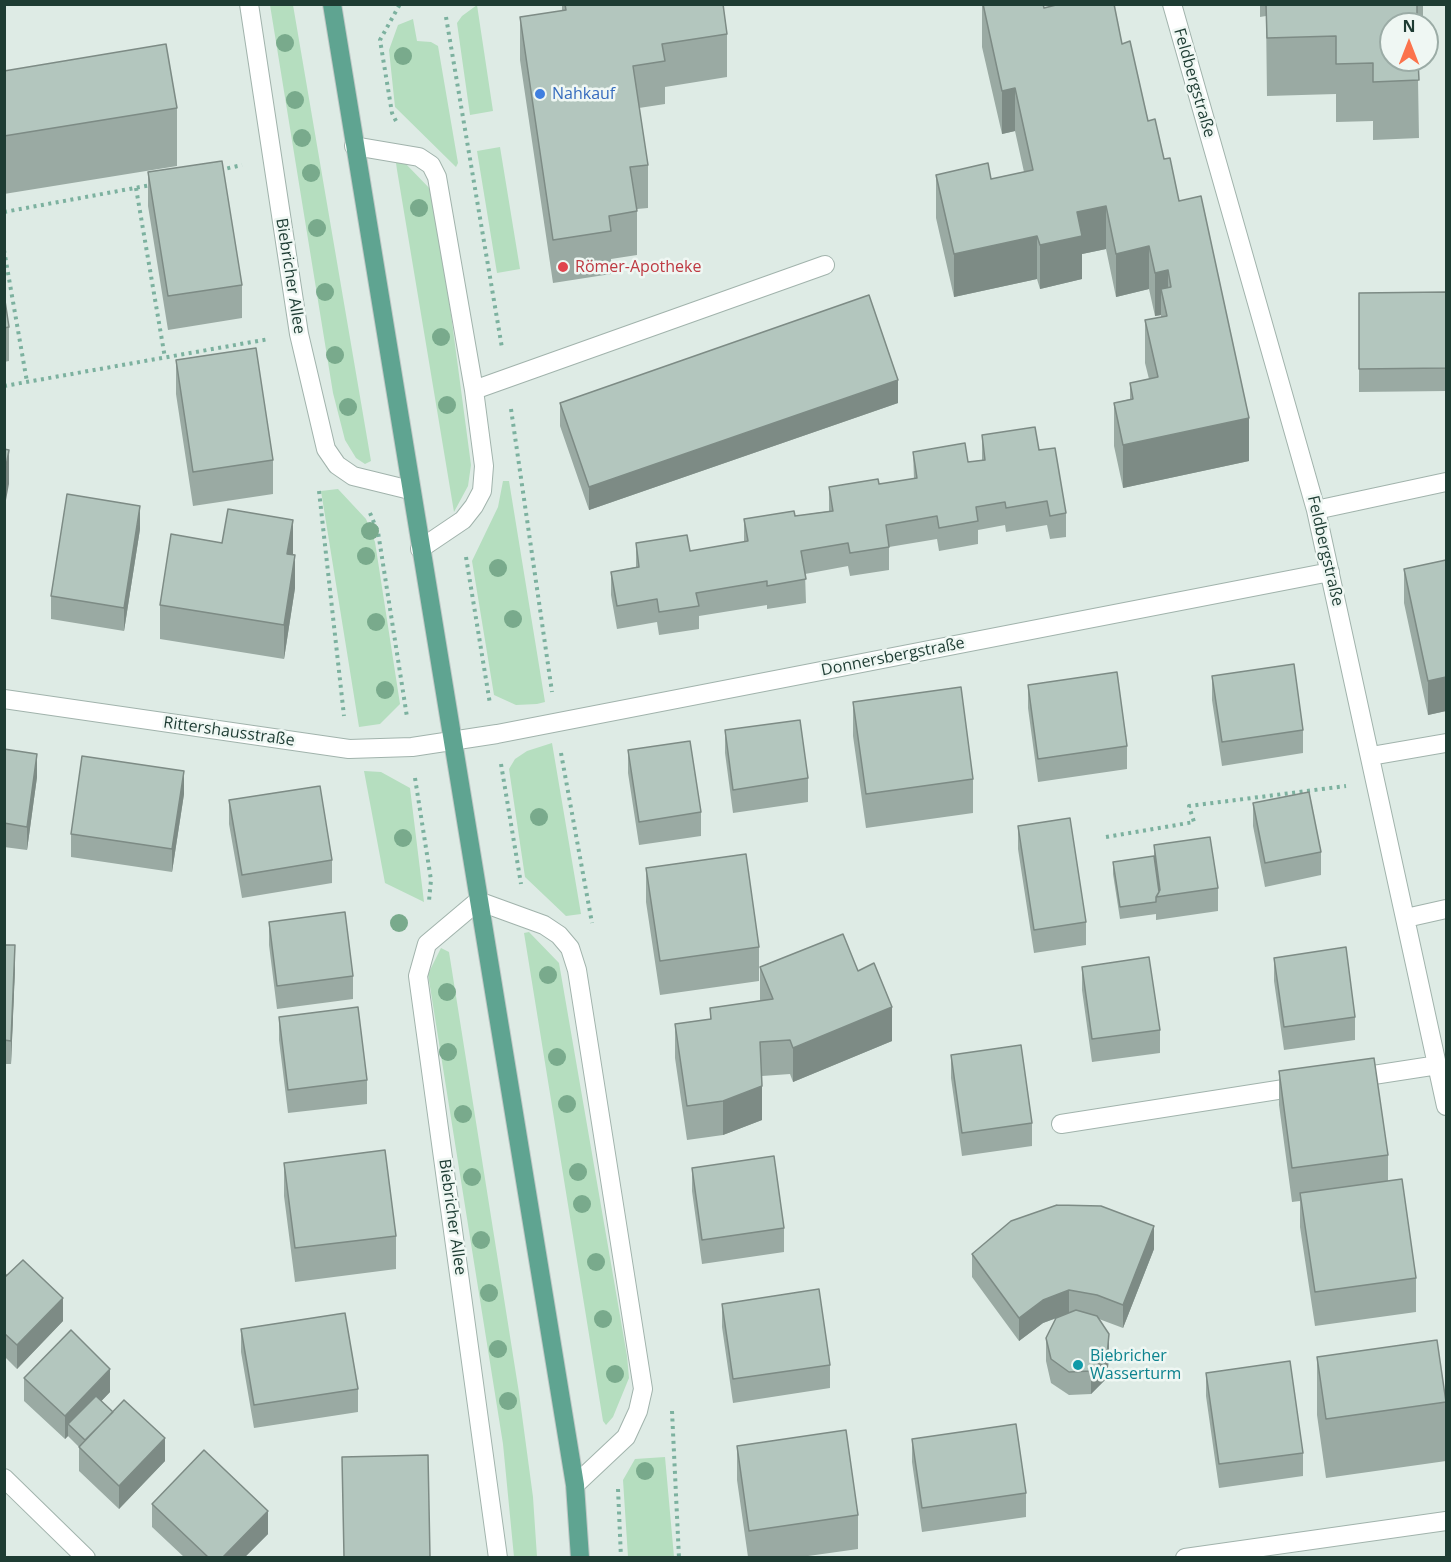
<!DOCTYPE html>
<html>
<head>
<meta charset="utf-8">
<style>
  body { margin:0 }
  #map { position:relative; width:1451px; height:1562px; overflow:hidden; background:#deebe5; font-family:"Open Sans",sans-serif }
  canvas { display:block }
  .frame { position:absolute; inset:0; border:6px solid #1e3c33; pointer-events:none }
  .north { position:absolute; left:1379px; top:12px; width:60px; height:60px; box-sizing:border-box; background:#eff7f3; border:2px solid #9baca6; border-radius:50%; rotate:0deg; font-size:16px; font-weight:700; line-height:24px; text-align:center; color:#1e3c33 }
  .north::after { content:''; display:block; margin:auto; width:21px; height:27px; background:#fb734c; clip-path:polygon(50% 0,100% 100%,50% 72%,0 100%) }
</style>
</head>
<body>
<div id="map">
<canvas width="1451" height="1562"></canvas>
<div class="frame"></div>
<div class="north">N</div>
</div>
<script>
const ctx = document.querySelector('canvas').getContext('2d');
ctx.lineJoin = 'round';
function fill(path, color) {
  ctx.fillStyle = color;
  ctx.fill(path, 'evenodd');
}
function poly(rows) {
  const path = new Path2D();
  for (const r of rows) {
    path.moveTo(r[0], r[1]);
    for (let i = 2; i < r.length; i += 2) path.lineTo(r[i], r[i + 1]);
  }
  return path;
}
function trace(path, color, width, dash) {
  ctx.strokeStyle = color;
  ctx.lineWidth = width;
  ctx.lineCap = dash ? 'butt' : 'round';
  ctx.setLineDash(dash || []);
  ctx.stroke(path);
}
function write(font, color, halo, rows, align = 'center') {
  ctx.font = font + ' "Open Sans",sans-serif';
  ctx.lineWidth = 5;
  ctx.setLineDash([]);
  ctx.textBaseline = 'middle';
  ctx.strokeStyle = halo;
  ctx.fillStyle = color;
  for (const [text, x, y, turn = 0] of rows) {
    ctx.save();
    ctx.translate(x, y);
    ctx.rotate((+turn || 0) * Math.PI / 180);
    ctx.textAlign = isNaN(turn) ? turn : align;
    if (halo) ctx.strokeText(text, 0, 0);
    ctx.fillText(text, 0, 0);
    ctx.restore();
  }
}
const green = poly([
  [270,5,293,5,371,461,365,464,356,458,345,440,333,393],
  [477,5,493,111,470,115,457,23,462,16],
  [413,19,417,41,431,42,438,46,458,163,456,167,395,107,389,50,398,25],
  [500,147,520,269,497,273,477,151],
  [404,162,435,194,471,465,468,486,454,512,397,170,396,163],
  [503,481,509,481,545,702,537,704,516,705,494,695,472,561,498,507],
  [338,489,366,519,375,542,400,704,380,724,359,727,321,491],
  [552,743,581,914,566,916,525,877,509,769,515,759,527,751],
  [364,771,381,772,410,788,424,902,385,883],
  [529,932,559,963,627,1356,629,1378,613,1417,606,1425,603,1421,524,933],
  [441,948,449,952,519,1393,533,1497,537,1557,514,1557,503,1444,428,974],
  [665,1457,674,1557,628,1557,623,1480,635,1459]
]);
const path = poly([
  [446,17,502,348],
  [396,121,392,113,380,40,400,4],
  [220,170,242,165],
  [136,188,165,358],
  [4,212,151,185],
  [4,250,27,382],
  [4,386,269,339],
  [511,409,552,692],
  [319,491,344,716],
  [370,513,378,532,407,717],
  [466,557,490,704],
  [561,753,592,923],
  [501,764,521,884],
  [415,778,431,880,429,901],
  [1106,837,1194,822,1189,806,1346,786],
  [672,1411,679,1558],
  [618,1489,621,1558]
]);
const minor = poly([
  [249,4,299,334,326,449,337,465,353,476,410,490],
  [1172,4,1316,510,1446,1106],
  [354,146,419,157,431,165,437,177,474,390,484,466,482,491,474,506,463,520,420,549],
  [474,390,825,265],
  [1316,510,1446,482],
  [4,699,349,749,412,747,497,734,1330,572],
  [1371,756,1446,743],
  [1406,918,1446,909],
  [1354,1078,1438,1065],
  [1061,1124,1303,1086],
  [4,1478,86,1558],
  [498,1558,418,976,427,944,478,901,544,925,559,935,570,948,577,970,643,1389,638,1411,626,1437,575,1485],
  [1185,1558,1446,1521]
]);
const major = poly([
  [332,4,575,1485,580,1558]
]);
const trees = [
  [285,43],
  [403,56],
  [295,100],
  [302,138],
  [311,173],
  [419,208],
  [317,228],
  [325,292],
  [441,337],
  [335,355],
  [447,405],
  [348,407],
  [370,531],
  [366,556],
  [498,568],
  [513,619],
  [376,622],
  [385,690],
  [539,817],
  [403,838],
  [399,923],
  [548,975],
  [447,992],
  [448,1052],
  [557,1057],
  [567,1104],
  [463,1114],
  [578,1172],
  [472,1177],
  [582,1204],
  [481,1240],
  [596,1262],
  [489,1293],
  [603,1319],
  [498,1349],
  [615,1374],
  [508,1401],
  [645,1471]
];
const wall = poly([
  [562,4,723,4,727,34,727,77,665,87,665,104,639,108,648,165,648,208,637,209,637,255,611,259,611,274,553,283,520,60,520,17,562,11],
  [982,4,1044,8,1122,44,1148,121,1164,159,1179,201,1249,461,1123,488,1114,446,1114,403,1130,399,1130,383,1149,379,1145,363,1145,320,1161,317,1161,315,1155,316,1149,289,1116,297,1106,249,1082,254,1082,279,1040,289,1037,279,954,297,936,218,936,175,991,179,1024,172,1015,131,1002,134,982,47],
  [1260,4,1423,4,1423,21,1417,21,1419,138,1373,140,1373,121,1336,122,1336,94,1267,96,1266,16,1260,17],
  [4,71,177,108,177,166,4,194],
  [148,172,242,285,242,318,168,330,148,206],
  [1446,292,1446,391,1359,392,1359,293],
  [4,294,9,327,9,361,4,362],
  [176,360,273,460,273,494,193,506,176,394],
  [560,403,898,403,589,510,560,426],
  [982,435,1039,450,1066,513,1066,537,1050,539,1047,525,1006,532,1005,525,978,530,978,544,939,551,937,539,889,547,889,570,850,576,848,566,805,574,806,603,767,609,767,605,699,616,699,629,659,635,657,622,617,629,611,595,611,572,636,567,636,543,690,551,744,542,744,519,795,516,829,511,829,487,879,484,914,479,913,452,968,462,982,460],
  [140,529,124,631,51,619,51,596],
  [222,543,293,554,295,588,284,659,160,639,160,605],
  [1446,560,1446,711,1428,715,1404,603,1404,569],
  [1212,676,1303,730,1303,753,1222,766,1212,700],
  [1028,685,1127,746,1127,769,1038,782,1028,708],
  [853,702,973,779,973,813,866,828,853,736],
  [725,730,808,778,808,802,733,813,725,753],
  [4,749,37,777,27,850,4,847],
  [628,750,701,812,701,836,639,845,628,773],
  [184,794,172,872,71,857,71,834],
  [229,800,332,860,332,883,242,898,229,824],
  [1253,803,1321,852,1321,875,1265,887,1253,826],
  [1018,826,1086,922,1086,945,1034,953,1018,849],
  [1154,845,1218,888,1218,911,1156,920,1156,914,1120,919,1113,874,1113,862,1154,856],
  [646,868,759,947,759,981,660,995,646,902],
  [269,922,353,976,353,999,277,1009,269,945],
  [4,945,15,968,11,1064,4,1064],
  [1274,958,1355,1017,1355,1040,1284,1050,1274,981],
  [760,967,858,971,892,1041,793,1082,790,1074,762,1076,762,1120,723,1135,687,1140,675,1058,675,1024,710,1019,710,1008,760,1001],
  [1082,967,1160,1030,1160,1053,1092,1062,1082,990],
  [279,1017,367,1080,367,1104,288,1113,279,1040],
  [951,1055,1032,1123,1032,1146,962,1156,951,1078],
  [1279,1071,1388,1155,1388,1181,1416,1278,1416,1312,1315,1326,1300,1227,1300,1201,1292,1202,1279,1105],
  [284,1163,396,1236,396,1269,295,1282,284,1196],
  [692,1168,784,1228,784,1252,702,1264,692,1191],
  [1154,1249,1123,1328,1099,1319,1109,1357,1107,1378,1091,1394,1069,1395,1051,1383,1046,1361,1046,1338,1057,1318,1043,1323,1019,1341,972,1277,972,1254],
  [4,1272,63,1321,17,1369,4,1356],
  [722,1304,830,1365,830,1388,733,1403,722,1327],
  [241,1329,358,1389,358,1412,254,1428,241,1352],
  [1317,1357,1446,1402,1446,1461,1326,1478,1317,1415],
  [1206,1373,1303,1453,1303,1476,1219,1488,1206,1396],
  [24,1378,110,1392,101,1401,165,1461,119,1509,79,1471,79,1447,68,1436,65,1439,24,1401],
  [912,1439,1026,1493,1026,1517,922,1532,912,1462],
  [737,1446,858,1515,858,1549,801,1557,748,1557,737,1480],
  [152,1504,268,1534,245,1557,184,1557,152,1527]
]);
const shadedWall = poly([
  [1015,88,1015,131,1002,134,1002,91],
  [1106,206,1106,249,1082,254,1082,279,1040,289,1040,245,1077,212],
  [1037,236,1037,279,954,297,954,254],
  [1149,246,1149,289,1116,297,1116,254],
  [1168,270,1168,313,1161,289,1161,315,1155,316,1155,273],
  [898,380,898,403,589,510,589,487],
  [1249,418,1249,461,1123,488,1123,445],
  [9,450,9,484,4,511,4,477],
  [140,506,140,529,124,631,124,608],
  [293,520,293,554,287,588,287,554],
  [295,555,295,588,284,659,284,625],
  [1446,677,1446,711,1428,715,1428,681],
  [37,754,37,777,27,850,27,827],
  [184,771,184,794,172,872,172,849],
  [15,945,15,968,11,1064,11,1041],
  [892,1007,892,1041,793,1082,793,1048],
  [762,1086,762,1120,723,1135,723,1101],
  [1154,1226,1154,1249,1123,1328,1123,1305],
  [6,1231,6,1254,4,1255,4,1232],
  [1069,1290,1069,1313,1043,1323,1019,1341,1019,1318,1043,1300],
  [63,1298,63,1321,17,1369,17,1345],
  [1109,1334,1109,1357,1107,1378,1091,1394,1091,1371],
  [110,1369,110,1392,74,1430,68,1424,68,1436,65,1439,65,1416],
  [165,1438,165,1461,119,1509,119,1486],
  [268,1511,268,1534,245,1557,223,1557]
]);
const building = poly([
  [565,4,723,4,727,34,662,44,665,61,633,66,648,165,630,167,637,211,609,216,611,231,553,240,520,17,566,10,565,4],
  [983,4,1043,4,1044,8,1060,4,1114,4,1122,44,1130,41,1148,121,1155,119,1164,159,1170,158,1179,201,1201,196,1249,418,1123,445,1114,403,1133,399,1130,383,1158,377,1145,320,1167,316,1161,289,1171,287,1168,270,1155,273,1149,246,1116,254,1106,206,1077,212,1082,236,1040,245,1037,236,954,254,936,175,988,163,991,179,1033,170,1015,88,1002,91,983,4],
  [1266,4,1417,4,1417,24,1391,24,1391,60,1418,60,1419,80,1373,82,1373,63,1336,64,1336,36,1267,38,1266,4],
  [166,44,177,108,4,136,4,71,166,44],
  [222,161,242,285,168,296,148,172,222,161],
  [1446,292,1446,368,1359,369,1359,293,1446,292],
  [4,294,9,327,4,328,4,294],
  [869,295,898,380,589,487,560,403,869,295],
  [256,348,273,460,193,472,176,360,256,348],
  [1035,427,1039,450,1055,448,1066,513,1050,516,1047,501,1006,508,1005,502,976,507,978,521,939,528,937,516,886,525,889,547,850,553,848,543,801,551,806,579,767,586,767,581,696,593,699,606,659,612,657,599,617,606,611,572,639,567,636,543,687,535,690,551,748,541,744,519,794,511,795,516,833,511,829,487,878,479,879,484,917,478,913,452,965,443,968,462,985,460,982,435,1035,427],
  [4,449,9,450,4,477,4,449],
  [67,494,140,506,124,608,51,596,67,494],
  [228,509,293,520,287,554,295,555,284,625,160,605,171,534,222,543,228,509],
  [1446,560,1446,677,1428,681,1404,569,1446,560],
  [1294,664,1303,730,1222,742,1212,676,1294,664],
  [1117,672,1127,746,1038,759,1028,685,1117,672],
  [961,687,973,779,866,794,853,702,961,687],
  [800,720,808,778,733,790,725,730,800,720],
  [690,741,701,812,639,822,628,750,690,741],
  [4,749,37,754,27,827,4,823,4,749],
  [82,756,184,771,172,849,71,834,82,756],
  [320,786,332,860,242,875,229,800,320,786],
  [1309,792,1321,852,1265,863,1253,803,1309,792],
  [1070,818,1086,922,1034,930,1018,826,1070,818],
  [1210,837,1218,888,1156,897,1160,890,1154,845,1210,837],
  [746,854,759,947,660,961,646,868,746,854],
  [1154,856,1159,892,1156,897,1156,902,1120,907,1113,862,1154,856],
  [345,912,353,976,277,986,269,922,345,912],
  [843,934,858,971,874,963,892,1007,793,1048,790,1040,760,1042,762,1086,723,1101,687,1106,675,1024,711,1019,710,1008,773,999,760,967,843,934],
  [4,945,15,945,11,1041,4,1040,4,945],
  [1346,947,1355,1017,1284,1027,1274,958,1346,947],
  [1149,957,1160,1030,1092,1039,1082,967,1149,957],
  [358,1007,367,1080,288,1090,279,1017,358,1007],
  [1021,1045,1032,1123,962,1133,951,1055,1021,1045],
  [1374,1058,1388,1155,1292,1168,1279,1071,1374,1058],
  [385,1150,396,1236,295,1248,284,1163,385,1150],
  [774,1156,784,1228,702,1240,692,1168,774,1156],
  [1402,1179,1416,1278,1315,1292,1300,1193,1402,1179],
  [1057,1205,1101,1206,1154,1226,1123,1305,1097,1295,1069,1290,1043,1300,1019,1318,972,1254,1011,1221,1057,1205],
  [23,1260,63,1298,17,1345,4,1333,4,1278,23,1260],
  [819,1289,830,1365,733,1379,722,1304,819,1289],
  [1076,1310,1097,1316,1109,1334,1107,1355,1091,1371,1069,1372,1051,1359,1046,1338,1056,1318,1076,1310],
  [345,1313,358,1389,254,1405,241,1329,345,1313],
  [71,1330,110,1369,65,1416,24,1378,71,1330],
  [1437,1340,1446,1402,1326,1419,1317,1357,1437,1340],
  [1290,1361,1303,1453,1219,1464,1206,1373,1290,1361],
  [96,1396,113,1412,85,1440,68,1424,96,1396],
  [124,1400,165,1438,119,1486,79,1447,124,1400],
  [1016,1424,1026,1493,922,1508,912,1439,1016,1424],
  [846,1430,858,1515,749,1531,737,1446,846,1430],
  [204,1450,268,1511,223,1557,208,1557,152,1504,204,1450],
  [428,1455,430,1557,344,1557,342,1457,428,1455]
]);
const markers = [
  [540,94,6,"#3f7fe0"],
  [563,267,6,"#e0444e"],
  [1078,1365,6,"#0f9aa8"]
];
const streetNames = [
  ["Feldbergstraße",1194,83,74],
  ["Biebricher Allee",290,276,81],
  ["Feldbergstraße",1325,551,77],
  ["Donnersbergstraße",893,657,-11],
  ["Rittershausstraße",229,732,8],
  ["Biebricher Allee",452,1217,82]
];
const shopNames = [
  ["Nahkauf",552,94]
];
const healthNames = [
  ["Römer-Apotheke",575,267]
];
const cultureNames = [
  ["Biebricher",1090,1356],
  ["Wasserturm",1090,1374]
];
fill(green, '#b5debf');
trace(minor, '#a1b3ac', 20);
trace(major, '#c0c8c6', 20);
trace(path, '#7cb19f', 4, [3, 4.5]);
trace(minor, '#fff', 18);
trace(major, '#5fa491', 18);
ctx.fillStyle = '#79aa8c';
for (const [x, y] of trees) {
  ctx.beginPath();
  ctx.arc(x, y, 9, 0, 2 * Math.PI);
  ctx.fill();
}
fill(wall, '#9aaaa3');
fill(shadedWall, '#7d8b85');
fill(building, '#b3c6be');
trace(building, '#7d8b85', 1.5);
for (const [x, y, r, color] of markers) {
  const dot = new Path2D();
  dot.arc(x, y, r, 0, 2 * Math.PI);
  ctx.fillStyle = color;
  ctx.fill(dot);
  trace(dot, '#eff7f3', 2);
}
write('16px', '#1e3c33', '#eff7f3', streetNames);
write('16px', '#366cbe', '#eff7f3', shopNames, 'left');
write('16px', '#be3a42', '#eff7f3', healthNames, 'left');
write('16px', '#0d838f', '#eff7f3', cultureNames, 'left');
</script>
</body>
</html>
